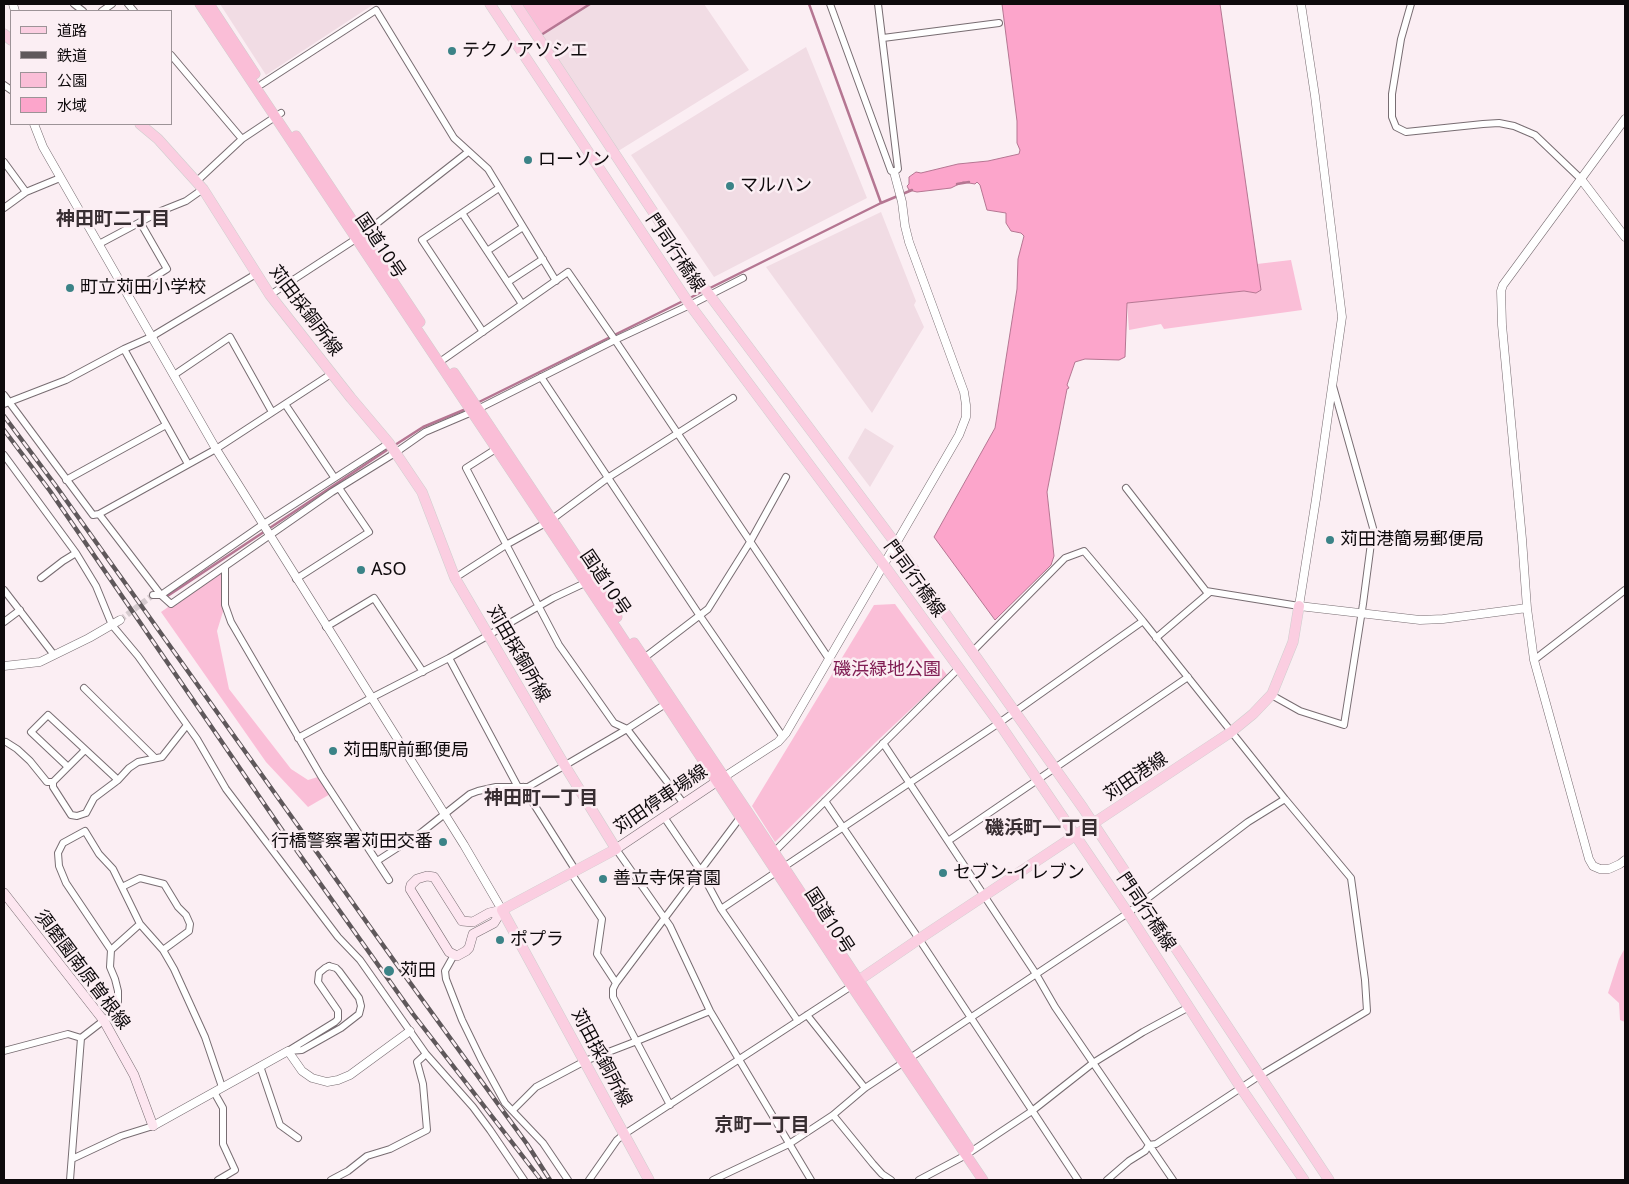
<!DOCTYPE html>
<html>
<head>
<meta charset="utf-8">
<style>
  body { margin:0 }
  #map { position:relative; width:1629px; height:1184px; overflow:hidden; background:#fbeef3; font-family:"Noto Sans","Noto Sans JP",sans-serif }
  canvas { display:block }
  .frame { position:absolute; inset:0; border:5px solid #0e0a0c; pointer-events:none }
  .legend { position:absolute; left:10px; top:10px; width:162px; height:115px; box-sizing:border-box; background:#fbeef3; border:1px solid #9c9397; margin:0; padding:6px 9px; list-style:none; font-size:15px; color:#0e0a0c }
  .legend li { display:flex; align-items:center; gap:10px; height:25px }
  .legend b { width:25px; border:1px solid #9c9397 }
</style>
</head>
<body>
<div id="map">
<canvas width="1629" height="1184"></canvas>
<div class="frame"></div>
<ul class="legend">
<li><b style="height:6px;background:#fbcee1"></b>道路</li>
<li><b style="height:6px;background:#5f585b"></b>鉄道</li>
<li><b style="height:14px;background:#fabed7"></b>公園</li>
<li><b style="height:14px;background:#fca5cb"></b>水域</li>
</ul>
</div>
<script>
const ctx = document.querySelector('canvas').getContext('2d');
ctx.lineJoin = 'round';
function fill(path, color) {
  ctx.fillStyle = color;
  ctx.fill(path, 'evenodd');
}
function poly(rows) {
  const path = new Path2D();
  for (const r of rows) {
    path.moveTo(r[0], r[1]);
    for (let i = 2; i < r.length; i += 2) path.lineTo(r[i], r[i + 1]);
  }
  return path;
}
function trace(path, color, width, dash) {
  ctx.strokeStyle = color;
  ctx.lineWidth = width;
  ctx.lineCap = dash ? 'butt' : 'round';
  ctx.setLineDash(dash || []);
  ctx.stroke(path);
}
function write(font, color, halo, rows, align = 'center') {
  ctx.font = font + ' "Noto Sans","Noto Sans JP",sans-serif';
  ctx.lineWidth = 5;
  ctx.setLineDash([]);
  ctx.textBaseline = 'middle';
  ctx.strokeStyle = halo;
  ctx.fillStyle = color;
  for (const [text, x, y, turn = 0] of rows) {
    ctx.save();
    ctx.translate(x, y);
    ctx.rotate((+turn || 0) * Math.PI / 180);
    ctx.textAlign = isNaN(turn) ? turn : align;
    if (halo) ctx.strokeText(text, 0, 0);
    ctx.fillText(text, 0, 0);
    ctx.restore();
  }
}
const built = poly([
  [220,4,374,4,266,75],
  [590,4,704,4,749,70,615,153,538,37],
  [806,47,867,198,714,277,631,155],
  [881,212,916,301,914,305,924,327,872,413,766,267],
  [865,428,894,446,870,487,848,458]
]);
const green = poly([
  [516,4,590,4,538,37],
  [1291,260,1302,310,1164,329,1161,324,1129,330,1127,303,1244,291,1256,293,1261,290,1257,264],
  [225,567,225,605,217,631,229,689,291,769,308,780,321,776,332,793,308,807,266,762,161,612],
  [895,604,947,675,876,742,775,842,752,806,874,605],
  [1625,948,1625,1022,1620,1020,1619,1003,1608,993,1619,959]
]);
const water = poly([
  [1002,4,1220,4,1261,290,1256,293,1244,291,1127,303,1125,357,1119,360,1085,359,1075,362,1067,385,1069,388,1067,389,1047,492,1054,556,1051,565,995,620,934,537,995,428,1017,289,1018,259,1024,236,1021,233,1011,231,1006,223,1006,213,987,210,980,185,977,182,975,184,963,182,951,188,917,192,909,190,907,186,909,184,909,177,916,172,921,173,958,164,988,161,1019,154,1020,150,1017,143,1017,121,1002,4]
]);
const stream = poly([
  [541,35,590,4],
  [957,184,969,182],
  [881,203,912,190],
  [708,289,881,203,809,4],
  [688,299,703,291],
  [477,403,683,301],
  [395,445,423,427,466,409],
  [166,597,390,448]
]);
const minorTunnel = poly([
  [120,620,153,595]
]);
const minor = poly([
  [74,4,83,11],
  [128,4,134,11],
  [830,4,891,171,894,172,898,169,878,4],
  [1411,4,1401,39,1392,94,1392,117,1396,127,1406,132,1483,124,1499,123,1514,126,1535,135,1581,179],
  [102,11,112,4],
  [883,38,999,23],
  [171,55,242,139],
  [262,84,376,10,454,138,488,169,556,281],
  [4,85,11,90],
  [4,162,26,192],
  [197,181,242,139,281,113],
  [4,208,26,192,60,178],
  [462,213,522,304],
  [99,244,161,211,186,201,203,189],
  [487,251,523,227],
  [508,282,543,259],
  [127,294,167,269,140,222],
  [270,295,362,235,468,152],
  [483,332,422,240,499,188],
  [124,349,188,464],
  [444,359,568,272,615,340,829,659],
  [174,375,230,337,272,412],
  [541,377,700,616,783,737],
  [4,395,93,515,99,514,216,449,331,374],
  [4,404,66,380,124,349,151,337,256,274],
  [285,404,334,477],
  [499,447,466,468,559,645,614,723,627,729,684,804],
  [4,455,76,553,96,586,112,625,138,656,197,739,226,789,338,937,360,960,426,1054,473,1107,490,1130,524,1180],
  [66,480,166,425],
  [1126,488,1206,591,1299,606],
  [99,514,161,595,171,604,332,492,395,453,425,432,472,412,615,340,690,305,743,278],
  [225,567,225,605,231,622,321,776,389,880],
  [41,578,63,561,76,553],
  [455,578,506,545,551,520,609,477,733,398],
  [296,579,369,532,339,488],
  [4,590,54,655],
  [153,595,161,595,262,525,389,443],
  [4,622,20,610],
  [326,627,374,598,423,672],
  [1156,638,1210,592],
  [973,651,1065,558,1084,551,1143,621,1285,799,1351,878,1365,980,1367,1011,1259,1076,1156,1144,1149,1145,1145,1151,1129,1161,1107,1180],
  [449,658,518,787],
  [644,658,708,609,750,542,786,477],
  [1534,660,1625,590],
  [84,688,155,758],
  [1272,694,1275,697,1300,711,1344,725,1363,604,1373,528,1333,386],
  [298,738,371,698,449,658,553,598,587,582],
  [6,742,17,749,30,761,47,782,53,782],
  [883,743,1036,974,1055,1007,1173,1180],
  [85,750,53,782,53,787,71,815,77,816,86,813,94,798,118,780,129,768,138,762,162,757,187,725],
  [67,766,31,732,48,715,118,780],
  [523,787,576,871],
  [825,801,919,939,1078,1180],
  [664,817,700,870,721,909,798,1021],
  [948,841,1188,677],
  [616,849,670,926,710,1011,811,1180],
  [774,852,959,668],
  [377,861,422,832,470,794,478,791,496,787,528,787,627,729,667,703],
  [571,873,602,919,597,954,616,983],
  [122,887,140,878,164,884,178,907,186,915,190,924,189,931,163,950],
  [721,909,999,723,1143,621],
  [140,924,163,950,174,969,205,1037,222,1087],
  [454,955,445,971,446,979,462,1020,481,1059,505,1103,543,1143,568,1180],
  [329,966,336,968,339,971,359,998,361,1006,359,1014,341,1028,302,1050,288,1051,335,1022,338,1019,338,1011,318,982,319,973,325,968,329,966],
  [807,1015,865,1088],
  [4,1051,68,1034,81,1038,112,1014,118,1003,118,991,115,979,110,967,111,950,140,924,113,869,99,854,85,831,63,843,58,853,59,866,66,883,111,950],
  [260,1066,280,1125,298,1138],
  [214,1092,223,1108,223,1144,235,1170,218,1180],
  [670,1105,613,997,613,989,616,983,742,815],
  [513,1110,536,1087,585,1061,637,1041,710,1011],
  [833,1115,873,1164,882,1174,891,1180],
  [72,1159,121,1136,153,1126],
  [70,1180,81,1038],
  [331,1180,348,1171,367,1156,390,1149,427,1130,423,1084,417,1062,426,1054],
  [589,1180,617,1140,623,1135,853,985],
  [713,1180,789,1144,833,1115,865,1088,1128,913,1248,822,1285,799],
  [919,1180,966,1155,1032,1111,1093,1063,1143,1032,1189,1007]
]);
const tertiary = poly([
  [13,4,15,11],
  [1301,4,1315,96,1342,317,1316,499,1299,606,1420,620,1443,619,1527,608],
  [1625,119,1503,285,1501,291,1502,325,1522,539,1527,608,1534,660,1589,859,1593,866,1600,869,1609,869,1620,864,1625,860],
  [34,124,43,147,216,449,464,845,502,910],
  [1581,179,1625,237],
  [4,666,40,662,89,638,120,620],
  [724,777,778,742,786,733,959,435,966,417,966,405,964,392,909,242,905,226,902,202,894,172],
  [153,1126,288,1051,302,1071,312,1078,327,1082,338,1080,350,1075,410,1031]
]);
const secondary = poly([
  [616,849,722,778],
  [427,876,434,877,436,880,462,921,473,922,489,913,502,910,494,923,473,934,469,948,466,951,457,956,449,952,410,889,411,885,417,879,427,876],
  [4,893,104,1021,134,1075,153,1126]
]);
const primary = poly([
  [490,4,690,305,884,565,999,723,1128,913,1241,1088,1304,1180],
  [516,4,696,277,896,544,1083,808,1329,1180],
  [4,34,11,40],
  [140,124,158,139,203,189,270,295,351,398,389,443,422,492,455,578,565,766,616,849,502,910,649,1180],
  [859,980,919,939,1231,732,1253,714,1272,694,1293,642,1299,606]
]);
const trunk = poly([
  [200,4,616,628,851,985,983,1180],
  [209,4,255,74],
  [296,136,420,322],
  [454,373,617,617],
  [634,643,747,811,969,1148]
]);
const rail = poly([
  [4,416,56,486,395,962,527,1144,550,1180],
  [4,430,50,491,280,827,413,1014,541,1180]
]);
const markers = [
  [452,51,5,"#3b8387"],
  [528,160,5,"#3b8387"],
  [730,186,5,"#3b8387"],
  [70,288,5,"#3b8387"],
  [1330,540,5,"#3b8387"],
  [361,570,5,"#3b8387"],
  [333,751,5,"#3b8387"],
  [443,842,5,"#3b8387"],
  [943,873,5,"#3b8387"],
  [603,879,5,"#3b8387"],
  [500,940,5,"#3b8387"],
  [389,971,6,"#3b8387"]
];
const poiNames = [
  ["テクノアソシエ",462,51],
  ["ローソン",538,160],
  ["マルハン",740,186],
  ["町立苅田小学校",80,288],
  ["苅田港簡易郵便局",1340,540],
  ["ASO",371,570],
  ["苅田駅前郵便局",343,751],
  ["行橋警察署苅田交番",433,842,"right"],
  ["セブン-イレブン",953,873],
  ["善立寺保育園",613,879],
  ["ポプラ",510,940],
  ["苅田",400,971]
];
const streetNames = [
  ["国道10号",380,246,56],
  ["門司行橋線",675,253,56],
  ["苅田採銅所線",305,311,53],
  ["門司行橋線",914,579,54],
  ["国道10号",605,583,56],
  ["苅田採銅所線",518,654,60],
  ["苅田港線",1136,777,-34],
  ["苅田停車場線",661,800,-34],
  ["門司行橋線",1146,912,56],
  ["国道10号",829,921,57],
  ["須磨園南原曽根線",82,970,53],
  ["苅田採銅所線",601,1058,62]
];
const parkNames = [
  ["磯浜緑地公園",887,670]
];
const neighbourhoodNames = [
  ["神田町二丁目",113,220],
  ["神田町一丁目",541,799],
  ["磯浜町一丁目",1042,829],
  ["京町一丁目",762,1126]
];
fill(built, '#f1dce4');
fill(green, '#fabed7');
fill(water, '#fca5cb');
trace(water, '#b57692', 1);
trace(stream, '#b57692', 2.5);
trace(minorTunnel, '#d7ccd0', 6, [6, 3]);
trace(minor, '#786d72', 8);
trace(tertiary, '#786d72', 9);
trace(secondary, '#786d72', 10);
trace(primary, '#cfcece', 11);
trace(trunk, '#cfcece', 11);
trace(minor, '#fff', 6);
trace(tertiary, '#fff', 8);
trace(secondary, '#fde6f0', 9);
trace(primary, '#fbcee1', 10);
trace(trunk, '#fabed7', 10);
trace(rail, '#5f585b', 4.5);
trace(rail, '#fbeef3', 2.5, [8]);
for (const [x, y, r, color] of markers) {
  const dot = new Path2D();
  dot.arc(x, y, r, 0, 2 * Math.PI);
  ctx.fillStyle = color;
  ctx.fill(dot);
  trace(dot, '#fbeef3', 2);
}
write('18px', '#0e0a0c', '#fbeef3', poiNames, 'left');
write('18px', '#0e0a0c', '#fbeef3', streetNames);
write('18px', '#801d53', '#fbeef3', parkNames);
write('bold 19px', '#382e32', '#fbeef3', neighbourhoodNames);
</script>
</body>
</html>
